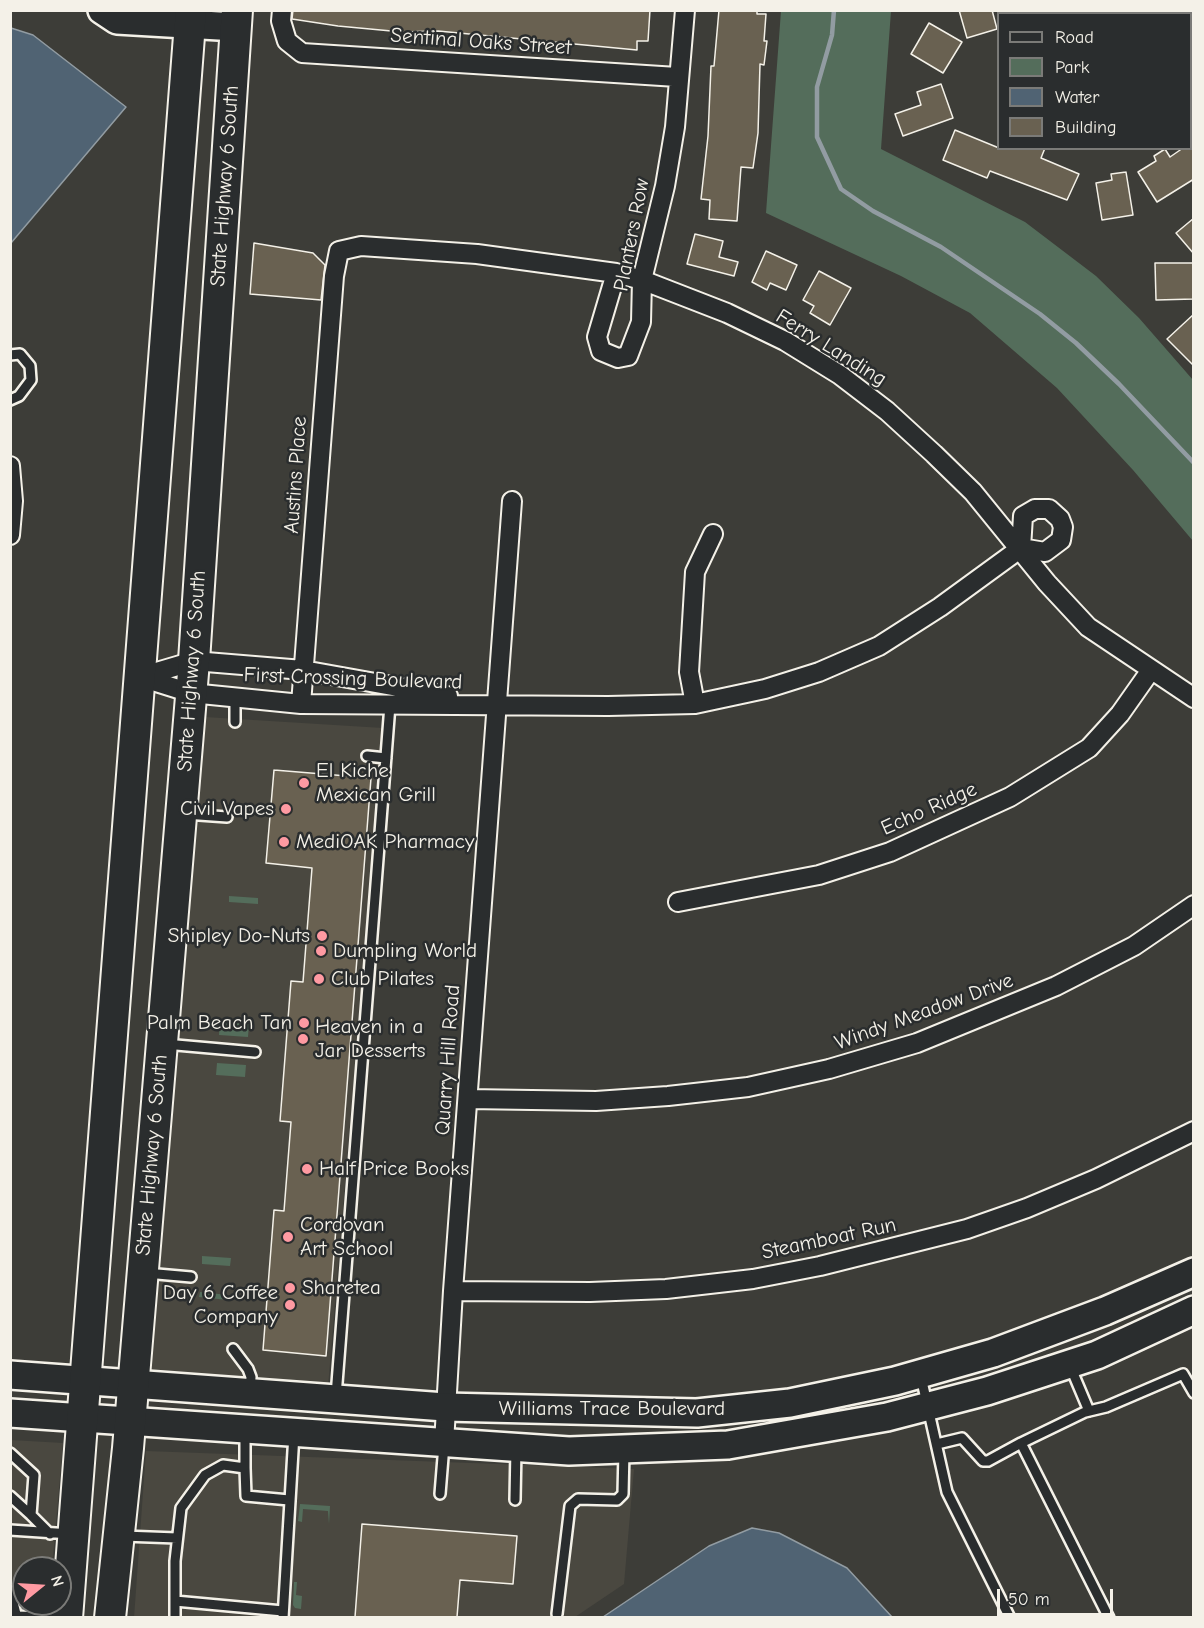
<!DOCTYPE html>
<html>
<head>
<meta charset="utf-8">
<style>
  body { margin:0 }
  #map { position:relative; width:1204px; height:1628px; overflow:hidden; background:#3d3d38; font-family:"Comic Neue",sans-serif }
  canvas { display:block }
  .frame { position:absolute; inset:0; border:12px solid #f4f1e8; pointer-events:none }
  .legend { position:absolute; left:997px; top:12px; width:195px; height:138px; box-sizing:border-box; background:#2a2d2e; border:2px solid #7b7b78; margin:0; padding:8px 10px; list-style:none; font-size:18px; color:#f4f1e8 }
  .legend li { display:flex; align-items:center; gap:12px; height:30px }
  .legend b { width:30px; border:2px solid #7b7b78 }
  .north { position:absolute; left:12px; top:1556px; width:60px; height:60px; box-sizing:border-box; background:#2a2d2e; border:2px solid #7b7b78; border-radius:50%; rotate:72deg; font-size:16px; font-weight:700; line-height:24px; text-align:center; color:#f4f1e8 }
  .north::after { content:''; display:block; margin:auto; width:21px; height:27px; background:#ff9aa2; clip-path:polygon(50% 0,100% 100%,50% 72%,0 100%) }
  .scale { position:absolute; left:997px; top:1589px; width:116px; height:27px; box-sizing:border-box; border:3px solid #f4f1e8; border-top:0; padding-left:8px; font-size:18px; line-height:21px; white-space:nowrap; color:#f4f1e8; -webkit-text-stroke:4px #2a2d2e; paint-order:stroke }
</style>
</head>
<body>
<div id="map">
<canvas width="1204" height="1628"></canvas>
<div class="frame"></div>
<ul class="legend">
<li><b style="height:8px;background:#2a2d2e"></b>Road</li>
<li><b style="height:16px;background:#546d5b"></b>Park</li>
<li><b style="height:16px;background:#506373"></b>Water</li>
<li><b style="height:16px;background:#696151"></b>Building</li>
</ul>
<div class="north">N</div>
<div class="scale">50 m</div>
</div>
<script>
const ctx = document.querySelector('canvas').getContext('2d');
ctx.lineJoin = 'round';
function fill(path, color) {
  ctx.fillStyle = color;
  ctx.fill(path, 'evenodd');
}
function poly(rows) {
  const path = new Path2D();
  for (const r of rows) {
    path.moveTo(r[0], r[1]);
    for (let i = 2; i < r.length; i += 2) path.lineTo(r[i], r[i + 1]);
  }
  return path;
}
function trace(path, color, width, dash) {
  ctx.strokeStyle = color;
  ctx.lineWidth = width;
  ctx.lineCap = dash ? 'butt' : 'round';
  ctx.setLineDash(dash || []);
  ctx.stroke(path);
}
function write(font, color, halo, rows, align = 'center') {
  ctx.font = font + ' "Comic Neue",sans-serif';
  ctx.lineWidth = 5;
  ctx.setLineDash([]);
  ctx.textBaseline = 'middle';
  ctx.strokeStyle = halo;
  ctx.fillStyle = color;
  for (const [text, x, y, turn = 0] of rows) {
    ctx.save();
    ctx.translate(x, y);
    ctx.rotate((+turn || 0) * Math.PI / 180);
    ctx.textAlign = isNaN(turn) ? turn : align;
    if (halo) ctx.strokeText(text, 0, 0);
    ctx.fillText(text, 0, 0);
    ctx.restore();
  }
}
const built = poly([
  [205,717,383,728,328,1387,151,1377],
  [11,1440,63,1443,52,1568,24,1568,24,1604,49,1604,48,1617,11,1618],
  [146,1451,634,1469,624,1584,575,1617,134,1618]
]);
const green = poly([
  [781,11,891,11,881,149,1025,222,1096,276,1139,318,1193,380,1193,541,1133,470,1057,388,970,313,901,276,766,213],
  [229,896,258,898,258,904,229,902],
  [220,1022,249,1024,248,1037,219,1035],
  [217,1063,246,1065,245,1077,216,1075],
  [202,1256,231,1258,230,1266,202,1264],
  [200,1292,228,1295,228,1300,199,1297],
  [300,1504,330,1506,329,1524,328,1511,303,1509,302,1522,298,1521],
  [294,1582,297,1582,296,1595,302,1596,301,1609,295,1608,293,1605]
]);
const water = poly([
  [11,28,33,35,126,107,11,243,11,28],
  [752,1528,779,1533,847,1568,892,1617,603,1617,709,1546,752,1528]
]);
const stream = poly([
  [834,10,832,35,817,87,817,137,841,189,873,211,941,247,1040,314,1076,343,1119,384,1194,463]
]);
const building = poly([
  [293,10,650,10,648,41,637,41,637,50,438,31,402,32,338,26,292,19,293,10],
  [719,10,757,10,757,14,766,14,764,41,767,41,764,65,760,64,758,133,753,168,741,167,737,221,709,219,710,200,701,199,708,136,711,66,714,66,719,10],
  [959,10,992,10,997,29,967,38,959,10],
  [929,23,962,42,943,73,911,54,929,23],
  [941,84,953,118,903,136,895,114,921,105,917,92,941,84],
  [955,130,999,148,1045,148,1041,158,1079,174,1067,200,990,171,987,178,943,160,955,130],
  [1194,142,1194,179,1157,202,1138,172,1156,161,1154,156,1165,149,1170,157,1183,148,1191,148,1194,142],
  [1126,172,1133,215,1102,220,1096,183,1112,180,1111,174,1126,172],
  [1194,218,1194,254,1176,233,1194,218],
  [695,234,723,241,719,257,738,262,734,276,687,264,695,234],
  [254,243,313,253,325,265,321,300,250,294,254,243],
  [766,251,797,265,786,290,770,283,767,290,752,282,766,251],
  [1155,263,1194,263,1194,299,1156,300,1155,263],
  [819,271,851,288,830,325,810,313,814,306,803,300,819,271],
  [1194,314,1194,366,1167,339,1194,314],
  [274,770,371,778,326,1356,263,1350,274,1210,284,1211,291,1122,280,1121,291,981,303,982,312,868,266,863,274,770],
  [362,1524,517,1536,513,1584,460,1580,457,1617,355,1617,362,1524]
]);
const lane = poly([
  [10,355,20,354,30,366,31,380,19,396,10,400],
  [235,722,235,698],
  [367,756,386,758],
  [185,814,227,817],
  [165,1044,255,1052],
  [146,1273,191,1277],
  [233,1349,248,1369,251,1377,250,1391],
  [1070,1366,1089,1411],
  [921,1377,947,1492,1010,1618],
  [336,1396,390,705],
  [245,1431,245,1468,223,1465,205,1475,181,1508,175,1561,175,1601,283,1611],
  [937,1444,962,1438,983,1461,988,1461,1021,1443],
  [10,1453,34,1475,31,1515,50,1534],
  [245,1468,246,1496,289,1500],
  [440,1494,444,1445],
  [10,1496,31,1515],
  [515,1500,516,1448],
  [10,1530,71,1534],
  [123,1536,177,1538],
  [10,1591,17,1618],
  [557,1614,570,1506,578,1499,617,1500,623,1494,624,1451],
  [10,1616,65,1617],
  [175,1618,175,1601],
  [283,1618,294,1434],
  [1109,1618,1021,1443,1085,1412,1106,1407,1183,1374,1194,1393]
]);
const street = poly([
  [282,10,281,21,287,41,302,53,677,77],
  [1023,10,1025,14],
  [1190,94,1194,92],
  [616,273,597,337,601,351,618,358,628,356,641,322,642,280,665,186,675,127,685,10],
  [10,466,13,501,10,535],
  [1035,509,1049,509,1060,519,1063,527,1061,540,1045,552,1021,548,1023,516,1035,509],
  [140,677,191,693,301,704,608,706,695,704,765,689,819,672,879,646,940,607,1021,548],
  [140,677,194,661,303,670,448,696],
  [301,704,334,276,339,251,361,246,477,254,616,273,642,280,727,313,785,341,840,375,887,411,934,454,973,492,1047,583,1088,627,1194,698],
  [695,704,689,672,695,572,713,534],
  [678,902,819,875,890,852,1010,797,1089,748,1120,714,1151,670],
  [468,1099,596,1101,668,1096,748,1087,829,1069,917,1043,1056,986,1134,946,1194,905],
  [453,1291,590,1292,666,1289,753,1279,820,1266,967,1229,1027,1208,1096,1179,1194,1131],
  [444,1443,453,1291,512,501]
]);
const secondary = poly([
  [102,10,117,20,236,27],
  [10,1375,445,1407,697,1413,790,1403,895,1381,993,1353,1105,1311,1194,1272],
  [10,1413,569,1451,728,1445,887,1417,987,1391,1097,1355,1194,1310]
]);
const primary = poly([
  [67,1618,191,10],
  [110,1618,128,1448,194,661,237,10]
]);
const markers = [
  [304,783,6,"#ff9aa2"],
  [286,809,6,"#ff9aa2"],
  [284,842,6,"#ff9aa2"],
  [322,936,6,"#ff9aa2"],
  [321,951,6,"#ff9aa2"],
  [319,979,6,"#ff9aa2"],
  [304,1023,6,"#ff9aa2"],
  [303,1039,6,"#ff9aa2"],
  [307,1169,6,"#ff9aa2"],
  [288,1237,6,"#ff9aa2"],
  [290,1288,6,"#ff9aa2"],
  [290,1305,6,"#ff9aa2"]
];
const streetNames = [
  ["Sentinal Oaks Street",481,42,4],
  ["State Highway 6 South",225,186,-86],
  ["Planters Row",632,235,-79],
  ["Ferry Landing",831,348,32],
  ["Austins Place",296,475,-86],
  ["State Highway 6 South",192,671,-86],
  ["First Crossing Boulevard",353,679,2],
  ["Echo Ridge",929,809,-24],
  ["Windy Meadow Drive",924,1012,-20],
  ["Quarry Hill Road",448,1060,-86],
  ["State Highway 6 South",152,1155,-85],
  ["Steamboat Run",829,1239,-12],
  ["Williams Trace Boulevard",612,1409]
];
const poiNames = [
  ["El Kiche",316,771],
  ["Mexican Grill",316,795],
  ["Civil Vapes",274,809,"right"],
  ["MediOAK Pharmacy",296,842],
  ["Shipley Do-Nuts",310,936,"right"],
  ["Dumpling World",333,951],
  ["Club Pilates",331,979],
  ["Palm Beach Tan",292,1023,"right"],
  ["Heaven in a",315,1027],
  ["Jar Desserts",315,1051],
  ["Half Price Books",319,1169],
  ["Cordovan",300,1225],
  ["Art School",300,1249],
  ["Sharetea",302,1288],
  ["Day 6 Coffee",278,1293,"right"],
  ["Company",278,1317,"right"]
];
fill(built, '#4a4840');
fill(green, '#546d5b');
fill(water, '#506373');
trace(water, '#929ca2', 1.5);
trace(stream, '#929ca2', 4.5);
fill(building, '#696151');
trace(building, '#f4f1e8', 1.5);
trace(lane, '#f4f1e8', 14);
trace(street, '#f4f1e8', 22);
trace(secondary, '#f4f1e8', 32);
trace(primary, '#f4f1e8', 34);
trace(lane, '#2a2d2e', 9);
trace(street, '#2a2d2e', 18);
trace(secondary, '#2a2d2e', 27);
trace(primary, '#2a2d2e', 30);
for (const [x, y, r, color] of markers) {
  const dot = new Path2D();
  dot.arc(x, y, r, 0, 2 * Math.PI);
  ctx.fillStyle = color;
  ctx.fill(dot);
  trace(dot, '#2a2d2e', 2);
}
write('21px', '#f4f1e8', '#2a2d2e', streetNames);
write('21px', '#f4f1e8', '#2a2d2e', poiNames, 'left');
</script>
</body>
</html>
